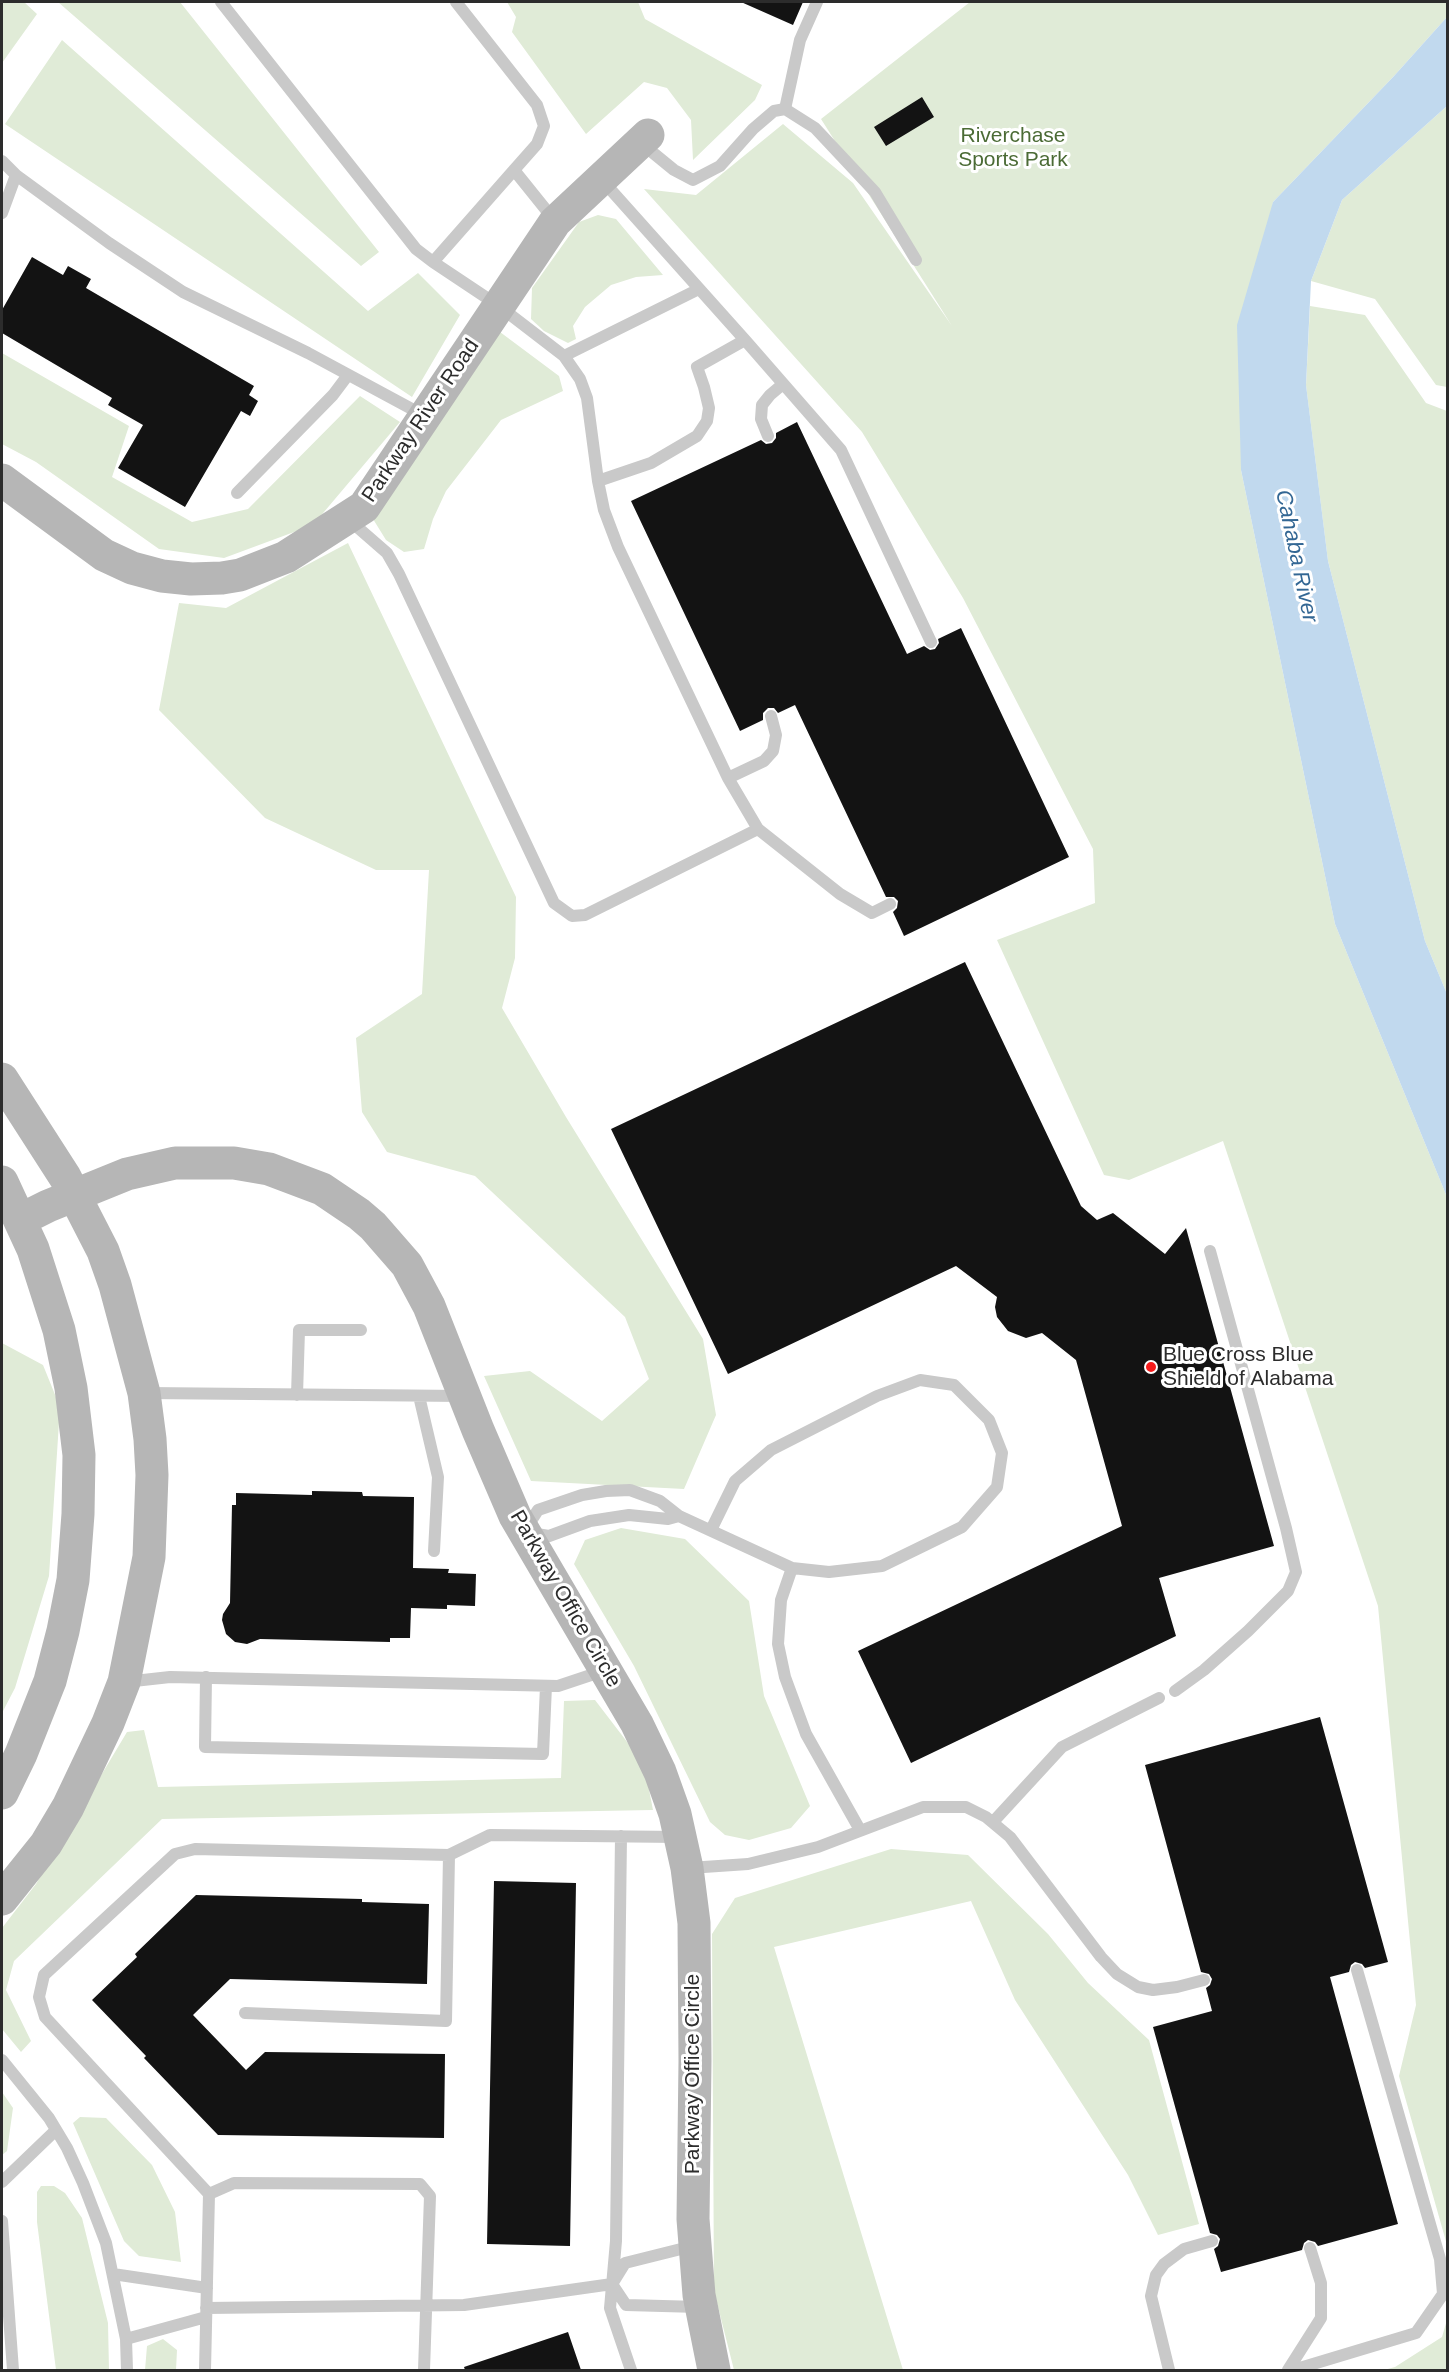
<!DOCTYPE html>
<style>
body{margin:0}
#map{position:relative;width:1449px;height:2372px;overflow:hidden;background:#fff;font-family:Arial,sans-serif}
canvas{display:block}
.frame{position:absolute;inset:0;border:3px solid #2c2c2c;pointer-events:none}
</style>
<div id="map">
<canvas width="1449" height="2372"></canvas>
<div class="frame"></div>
</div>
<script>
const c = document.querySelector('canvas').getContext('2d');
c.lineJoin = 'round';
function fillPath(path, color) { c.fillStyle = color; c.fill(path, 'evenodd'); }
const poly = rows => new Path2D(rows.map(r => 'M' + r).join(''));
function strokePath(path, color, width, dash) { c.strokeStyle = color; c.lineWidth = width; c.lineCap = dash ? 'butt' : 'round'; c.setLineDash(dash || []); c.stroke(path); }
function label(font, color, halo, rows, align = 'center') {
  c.font = font + ' Arial,sans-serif'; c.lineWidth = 6; c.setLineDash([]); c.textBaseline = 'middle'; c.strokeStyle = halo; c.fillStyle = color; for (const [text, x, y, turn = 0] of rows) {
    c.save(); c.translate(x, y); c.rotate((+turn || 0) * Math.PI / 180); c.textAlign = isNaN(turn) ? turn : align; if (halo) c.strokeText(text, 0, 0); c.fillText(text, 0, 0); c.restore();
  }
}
fillPath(poly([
 [2,2,24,2,37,14,2,63],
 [58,2,180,2,379,252,361,266],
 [507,2,638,2,645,19,762,85,755,100,693,160,691,120,667,88,644,82,586,134,512,32,516,17],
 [970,2,1447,2,1447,17,1394,76,1273,202,1241,470,1335,924,1447,1197,1447,2245,1399,2076,1416,2005,1378,1606,1223,1141,1129,1180,1104,1175,997,940,1095,903,1093,849,963,598,862,432,644,189,696,195,783,124,853,183,952,326,821,119],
 [62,40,368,311,418,273,460,315,412,397,5,124],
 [1447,106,1447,387,1436,385,1375,299,1311,281,1342,200],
 [598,215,616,219,663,275,636,277,611,285,585,307,573,326,576,339,568,343,544,331,531,319,532,288,579,222],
 [1310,306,1365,315,1426,403,1447,411,1447,994,1425,941,1328,561,1306,385],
 [500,332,559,376,563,391,501,420,446,491,433,519,424,549,404,552,386,540,373,519],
 [2,353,129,426,112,477,192,522,248,509,360,396,400,422,313,525,224,558,159,549,36,462,2,444],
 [348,543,516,897,515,958,502,1008,566,1117,703,1339,716,1415,684,1489,531,1481,484,1376,530,1371,602,1421,649,1379,625,1317,475,1176,387,1152,362,1112,356,1038,422,994,429,870,376,870,265,818,159,710,179,603,226,608],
 [2,1343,43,1365,60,1407,49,1576,15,1688,2,1713],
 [621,1528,685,1539,749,1601,764,1696,810,1806,791,1828,749,1840,725,1835,710,1822,634,1666,574,1564,585,1540],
 [595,1700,644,1764,653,1810,162,1819,14,1961,6,1990,31,2041,21,2052,2,2029,2,1928,36,1884,127,1732,144,1730,158,1787,561,1778,564,1701],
 [891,1849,968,1855,1048,1934,1088,1983,1149,2040,1199,2224,1158,2235,1128,2175,1015,2000,971,1901,774,1947,903,2370,734,2370,714,2291,712,1934,735,1898],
 [2,2092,13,2108,7,2151,2,2155],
 [80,2117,106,2118,152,2165,175,2212,181,2262,139,2256,124,2241,73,2123],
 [41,2186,54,2186,65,2193,82,2218,108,2323,109,2370,56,2370,37,2222,37,2192],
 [1447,2320,1447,2370,1384,2370,1395,2367,1442,2337],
 [163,2339,177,2350,176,2370,145,2370,147,2346]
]), '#e0ebd7');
fillPath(poly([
 [1447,17,1447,106,1342,200,1311,281,1306,385,1328,561,1425,941,1447,994,1447,1197,1335,924,1241,470,1237,325,1273,202,1394,76]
]), '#c1d9ee');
fillPath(poly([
 [741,2,803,2,793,25],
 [922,97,934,117,886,146,874,127],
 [32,257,63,275,68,266,91,279,86,288,254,386,249,395,258,401,250,416,241,411,185,507,118,468,143,425,108,405,112,398,2,333,2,310],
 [797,422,907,654,924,646,930,650,935,649,939,643,938,639,961,628,1069,857,904,936,893,912,897,908,898,901,894,897,886,897,795,705,778,713,774,708,768,708,763,713,763,720,740,731,631,501,761,440,766,444,772,443,776,438,776,433],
 [965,962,1081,1206,1097,1220,1113,1213,1165,1254,1186,1228,1274,1546,1159,1578,1176,1636,911,1763,858,1651,1122,1526,1076,1360,1042,1333,1026,1338,1008,1331,997,1317,995,1307,997,1297,956,1266,728,1374,611,1129],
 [312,1491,362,1492,363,1496,414,1497,413,1568,449,1569,448,1573,476,1574,475,1606,447,1605,447,1609,411,1608,410,1638,390,1638,390,1642,260,1639,247,1644,235,1642,226,1634,222,1620,223,1614,230,1603,232,1505,236,1505,236,1493,312,1495],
 [1320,1717,1388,1962,1365,1968,1362,1964,1355,1962,1351,1965,1349,1972,1330,1977,1398,2224,1318,2246,1315,2242,1308,2240,1304,2243,1302,2250,1221,2272,1214,2249,1218,2246,1220,2239,1217,2235,1210,2233,1153,2027,1212,2011,1206,1988,1210,1985,1212,1979,1209,1974,1201,1972,1145,1765],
 [494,1881,576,1883,570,2246,487,2244],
 [196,1895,362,1899,362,1902,429,1904,427,1984,230,1979,193,2015,246,2070,265,2052,445,2054,444,2138,218,2135,144,2058,146,2056,92,2000,137,1957,135,1954],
 [568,2332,581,2370,465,2370,464,2367]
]), '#131313');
strokePath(poly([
 [221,2,416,249,433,262],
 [456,2,537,105,544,126,537,144,514,170],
 [785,109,800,40,817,2],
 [641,143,674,170,693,180,720,166,753,129,774,111,785,109,815,128,875,192,916,260],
 [2,161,16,175,109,243,183,292,308,353,423,415],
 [2,213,16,175],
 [555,221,514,170,433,262,499,306,564,356,580,379,587,398,598,481,604,510,618,547,728,778,758,829,840,894,872,913,890,904],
 [745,340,841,450,931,642],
 [564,356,699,289],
 [768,436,761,419,762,405,770,395,783,384],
 [598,481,651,463,697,436,707,421,709,408,704,387,697,367,745,340,602,180],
 [237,493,333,395,348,375],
 [348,519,387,553,399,574,554,903,572,916,585,915,758,829],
 [728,778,764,761,773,751,776,735,771,716],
 [147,1393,462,1396],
 [297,1395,299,1330,361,1330],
 [419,1396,438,1477,434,1551],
 [630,1490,660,1501,679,1516,668,1519,629,1515,590,1521,549,1536,524,1532,538,1510,582,1495,606,1491,630,1490],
 [679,1516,792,1568,829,1572,882,1566,962,1527,997,1487,1002,1453,989,1420,954,1385,920,1380,877,1396,771,1450,735,1481,711,1530],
 [792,1568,781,1600,778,1644,785,1677,806,1734,860,1830],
 [206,1677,205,1747,543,1754,546,1686],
 [125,1682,170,1677,558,1686,603,1671],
 [1175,1691,1204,1670,1248,1631,1288,1591,1296,1572,1286,1528,1210,1251],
 [993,1822,1062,1747,1159,1698],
 [621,1836,616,2241,610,2308,631,2370],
 [689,1868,748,1864,818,1847,923,1807,966,1807,986,1817,1010,1837,1101,1957,1117,1974,1138,1987,1153,1990,1177,1987,1204,1980],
 [245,2013,446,2021,449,1855],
 [2,2060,49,2118,67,2148,83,2183,106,2243,126,2339,127,2370],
 [2,2182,56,2130],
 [209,2194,234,2183,420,2184,430,2196,424,2370],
 [2,2221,13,2370],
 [693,2246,625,2263,612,2284,626,2305,699,2307],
 [113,2274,207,2288],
 [206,2308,464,2305,612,2284],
 [126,2339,206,2317],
 [205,2370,209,2194,45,2017,39,1997,44,1975,175,1854,195,1849,449,1855,490,1835,679,1837],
 [1169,2370,1151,2296,1156,2275,1164,2264,1184,2249,1212,2241],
 [1288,2370,1321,2318,1321,2283,1310,2248],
 [1293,2370,1416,2333,1443,2294,1440,2259,1357,1970]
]), '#c9c9c9', 12);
strokePath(poly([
 [2,480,104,555,132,568,162,576,191,579,222,578,240,575,286,557,364,507,555,222,648,135],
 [2,1079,65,1177,103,1251,115,1285,144,1393,150,1439,152,1475,149,1557,124,1682,108,1723,68,1807,46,1844,2,1899],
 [2,1182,33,1249,59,1330,71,1388,79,1455,78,1514,73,1580,63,1631,50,1681,21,1754,2,1793],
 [20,1220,48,1206,127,1174,175,1163,234,1163,269,1169,322,1189,359,1214,373,1226,407,1265,429,1306,478,1430,515,1516,637,1724,660,1772,675,1814,687,1868,694,1923,695,2061,693,2219,699,2295,714,2370]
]), '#b6b6b6', 33);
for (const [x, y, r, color] of [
 [1151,1367,6,"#f61b1b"]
]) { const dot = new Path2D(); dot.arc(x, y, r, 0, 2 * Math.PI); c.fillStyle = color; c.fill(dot); strokePath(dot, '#fff', 2); }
label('21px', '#4b6b35', '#fff', [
 ["Riverchase",1013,136],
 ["Sports Park",1013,160]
]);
label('21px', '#2c2c2c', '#fff', [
 ["Parkway River Road",421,421,-56],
 ["Parkway Office Circle",565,1599,60],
 ["Parkway Office Circle",693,2074,-90]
]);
label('21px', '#2c2c2c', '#fff', [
 ["Blue Cross Blue",1163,1355],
 ["Shield of Alabama",1163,1379]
], 'left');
label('italic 22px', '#336794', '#fff', [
 ["Cahaba River",1296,556,78]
]);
</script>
